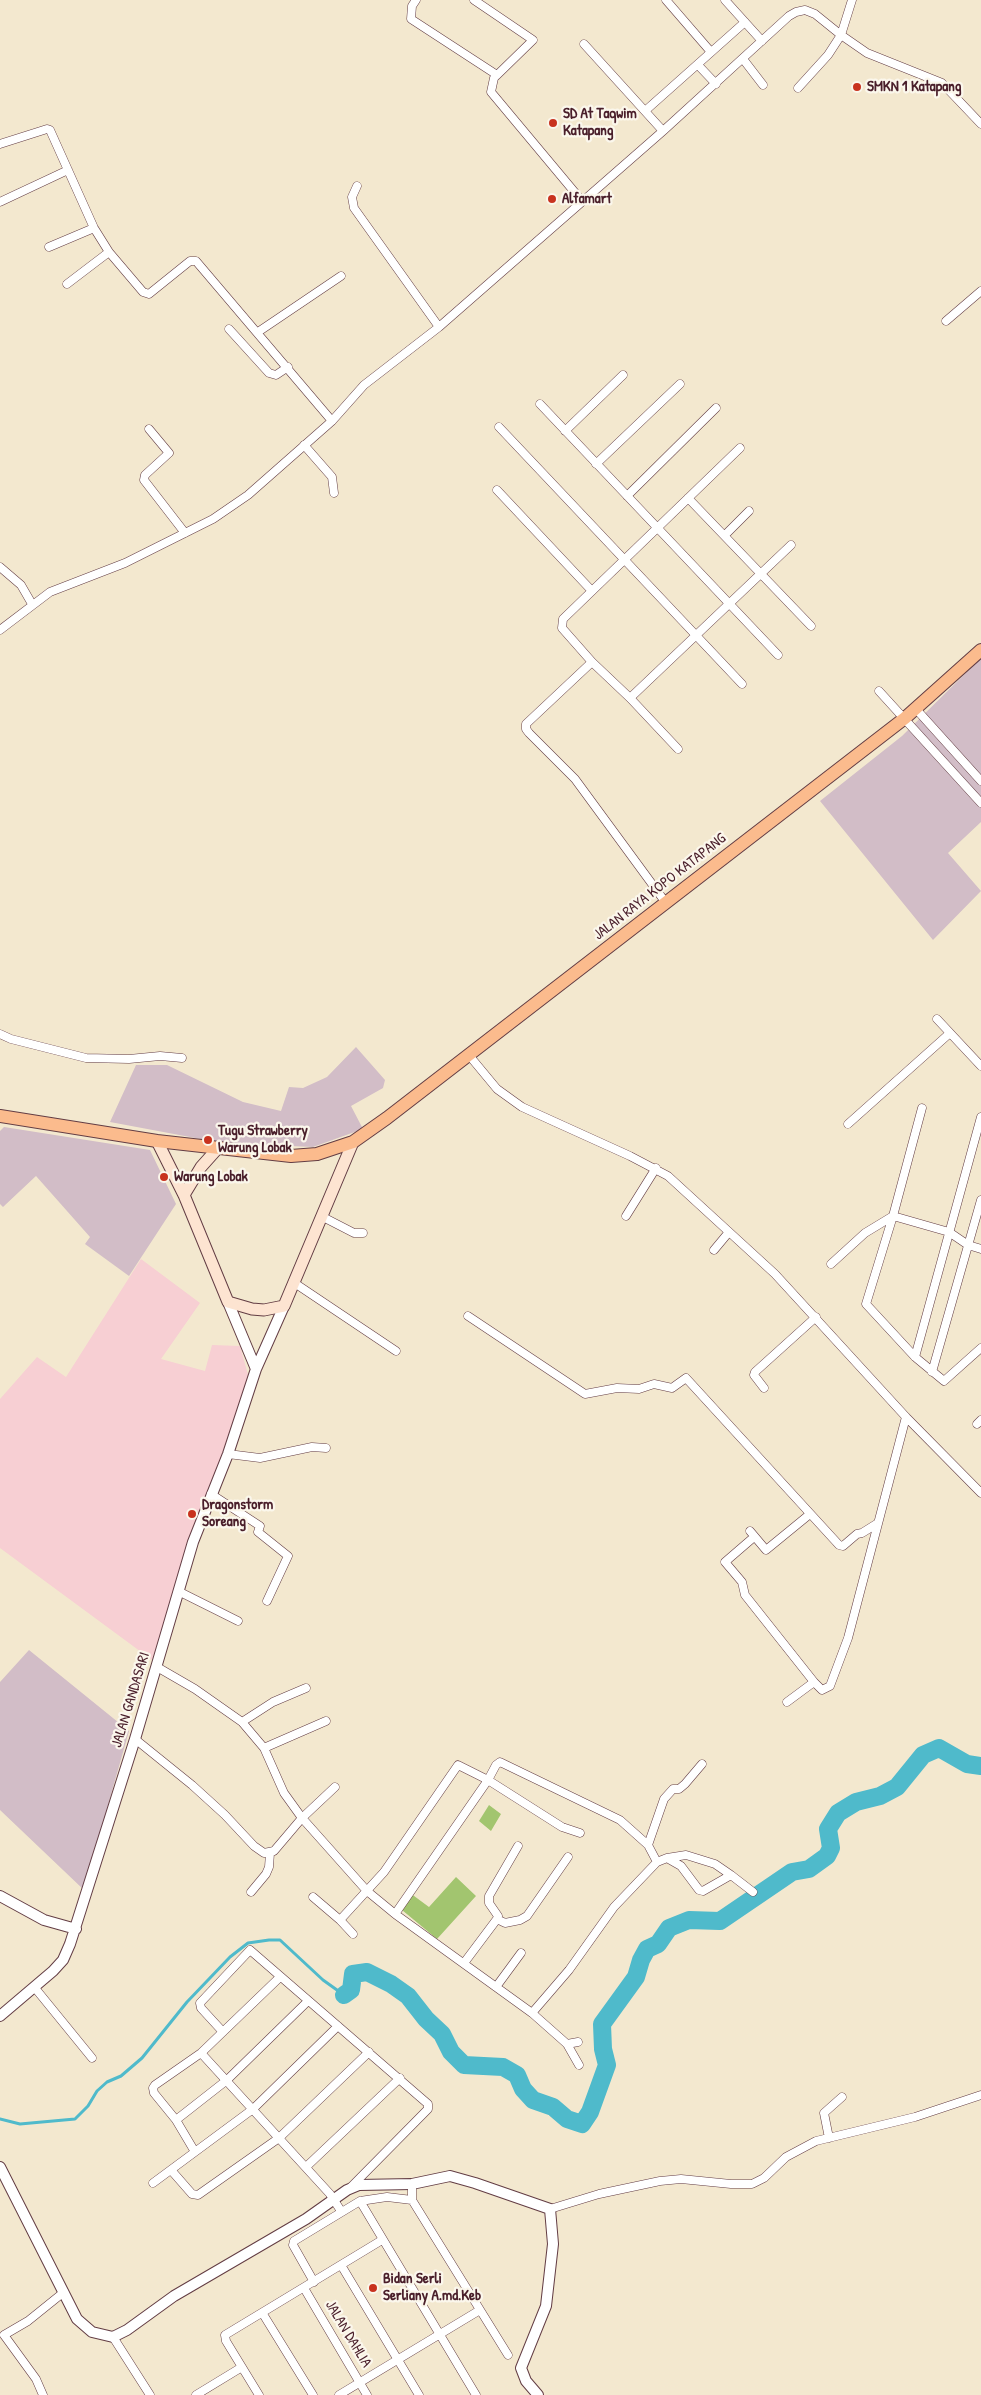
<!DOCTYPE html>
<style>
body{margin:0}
canvas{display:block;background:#f3e8cf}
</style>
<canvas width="981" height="2395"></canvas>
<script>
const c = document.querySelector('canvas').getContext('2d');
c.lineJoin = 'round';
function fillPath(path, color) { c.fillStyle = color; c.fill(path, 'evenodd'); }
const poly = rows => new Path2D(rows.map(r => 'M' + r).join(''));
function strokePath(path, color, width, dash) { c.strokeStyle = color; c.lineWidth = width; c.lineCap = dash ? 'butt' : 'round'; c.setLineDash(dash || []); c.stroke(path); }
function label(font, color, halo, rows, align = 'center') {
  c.font = font + ' "Patrick Hand",sans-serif'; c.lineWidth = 4.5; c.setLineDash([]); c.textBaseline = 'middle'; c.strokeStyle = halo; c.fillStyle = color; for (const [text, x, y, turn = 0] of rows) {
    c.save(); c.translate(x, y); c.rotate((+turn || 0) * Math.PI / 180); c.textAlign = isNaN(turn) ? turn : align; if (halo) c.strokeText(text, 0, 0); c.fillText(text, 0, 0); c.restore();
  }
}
fillPath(poly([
 [141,1259,200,1303,161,1359,205,1371,212,1345,240,1346,250,1382,152,1660,0,1548,0,1399,37,1357,66,1377]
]), '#f7cfd3');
fillPath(poly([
 [981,658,981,822,948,853,981,891,933,940,820,801,902,736],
 [356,1047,385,1080,383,1088,351,1106,363,1129,313,1147,222,1143,110,1122,136,1065,167,1065,243,1102,281,1111,289,1087,303,1088,327,1077],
 [4,1127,150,1150,176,1204,129,1276,85,1244,90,1237,36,1176,3,1207,0,1204,0,1131],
 [29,1650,129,1731,84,1890,0,1810,0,1682]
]), '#d2bdc7');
fillPath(poly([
 [489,1805,501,1814,491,1831,479,1821],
 [456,1877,476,1896,437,1939,402,1910,410,1893,429,1907]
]), '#a2c56f');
strokePath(poly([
 [0,2119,20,2124,75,2119,88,2106,97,2091,107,2082,121,2076,142,2058,187,2002,230,1957,248,1943,269,1940,280,1940,323,1980,344,1995]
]), '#4fbacb', 3);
strokePath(poly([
 [344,1995,351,1990,353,1974,367,1972,391,1984,408,1996,426,2019,442,2034,451,2052,464,2065,503,2067,517,2075,523,2089,533,2100,553,2107,567,2119,582,2124,590,2112,607,2065,603,2049,602,2024,636,1977,641,1960,647,1949,658,1944,669,1928,689,1920,720,1921,792,1872,809,1869,827,1856,831,1848,828,1829,838,1813,856,1802,880,1796,897,1787,923,1755,939,1748,967,1764,981,1766]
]), '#4fbacb', 18);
const minor = poly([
 [416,0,412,6,411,19,497,75],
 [474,0,533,40,494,78,491,92,582,201],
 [666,0,711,52],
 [725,0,762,41],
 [852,0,841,35,867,53,942,83,981,124],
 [584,44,663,131],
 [743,59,763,85],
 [698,65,716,84],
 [645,111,745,22],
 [0,144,47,129,50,130,94,228,109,252,143,292,149,294,190,261,196,261,332,421],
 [357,186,352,197,354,208,439,327],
 [0,202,68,170],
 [49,247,94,228],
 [67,284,109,252],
 [946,321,981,291],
 [229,329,269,373,276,375,288,367],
 [258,332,341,276],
 [540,404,778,655],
 [499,427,742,684],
 [149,429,169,453,145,475,144,480,185,533],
 [565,431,623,375],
 [304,445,332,477,334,493],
 [596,464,680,384],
 [497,490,592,591],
 [627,496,716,408],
 [688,498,811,626],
 [725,535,749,511],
 [0,567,21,585,32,604],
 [0,630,50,592,125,563,213,519,248,495,332,421,364,385,439,327,663,131,789,16,796,12,805,10,815,14,841,35,828,55,798,88],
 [592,662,562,628,563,619,740,448],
 [879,691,981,803],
 [630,698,678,749],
 [916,709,981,781],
 [666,903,575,779,529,733,526,729,526,724,592,662,630,698,791,545],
 [937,1019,981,1066],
 [0,1034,11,1039,86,1058,129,1059,160,1056,182,1058],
 [468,1054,497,1089,522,1107,630,1156,668,1176,775,1274,906,1417,981,1493],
 [922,1108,893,1216,866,1304,915,1357,944,1381,981,1348],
 [848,1124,950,1033],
 [321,1216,354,1233,363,1233],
 [626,1216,656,1168],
 [714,1250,729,1232],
 [831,1264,865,1233,893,1216,949,1232,968,1245,981,1249],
 [293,1282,396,1351],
 [468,1316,585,1394,617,1388,639,1389,654,1384,672,1388,686,1378,839,1545,843,1546,857,1534,862,1533,878,1523],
 [915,1357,981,1117],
 [932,1372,981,1200],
 [764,1388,754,1375,755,1372,816,1317],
 [977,1424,981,1420],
 [228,1454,260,1458,312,1447,326,1448],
 [211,1494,260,1526,258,1532,288,1556,267,1601],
 [750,1531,766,1550,810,1514],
 [754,1537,725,1562,742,1582,745,1595,814,1682,787,1702],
 [178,1591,238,1621],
 [157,1667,195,1689,242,1722,264,1748,284,1793,302,1818,335,1787],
 [814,1682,822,1690,830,1686,848,1638,906,1417],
 [242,1722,273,1702,306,1688],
 [135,1739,192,1785,225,1815,254,1846,264,1853,274,1851,302,1818,367,1891,395,1914,532,2013,569,1970,614,1907,657,1862,667,1858,681,1866,699,1890,703,1891,731,1875,753,1892],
 [264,1748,326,1721],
 [648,1845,664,1799,673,1789,679,1789,685,1784,702,1764],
 [667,1858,686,1855,715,1864,731,1875],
 [251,1892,266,1874,269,1867,270,1853],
 [313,1897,340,1920,384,1872,458,1765,488,1780,562,1827,580,1833],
 [395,1914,488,1780,496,1765,500,1762,620,1820,648,1845,657,1862],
 [497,1919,505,1923,520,1920,527,1916,568,1857],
 [340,1920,353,1934],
 [464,1963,497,1919,498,1916,489,1903,489,1896,518,1846],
 [496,1987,521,1953],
 [35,1988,92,2058],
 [532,2013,567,2044,579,2065],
 [223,2032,201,2008,200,2003,250,1950,428,2104,428,2109,351,2187],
 [567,2044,578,2042],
 [201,2053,330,2194,341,2211],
 [176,2120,227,2080,308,2001],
 [829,2138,824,2113,842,2097],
 [195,2152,176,2120,154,2093,153,2088,155,2085,201,2053,280,1977],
 [306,2167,400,2078],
 [171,2170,192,2194,198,2195,279,2138,369,2052],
 [153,2183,253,2109,338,2026],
 [412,2184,412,2200,508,2355],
 [360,2201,476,2395],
 [550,2209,599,2194,660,2181,681,2179,731,2184,752,2184,764,2178,786,2157,816,2141,915,2117,981,2095],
 [341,2265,419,2395],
 [314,2282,293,2245,294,2241,360,2201,387,2197,412,2200],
 [304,2288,367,2395],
 [263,2314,313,2395],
 [113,2337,150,2395],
 [43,2395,36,2379,4,2335,28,2321,64,2292],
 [196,2395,242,2367],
 [259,2395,226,2341,225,2335,382,2240],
 [339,2395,480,2310]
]);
const tertiary = poly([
 [228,1302,256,1369],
 [0,1896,44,1920,76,1929],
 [0,2016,53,1971,63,1960,70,1944,135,1739,193,1542,228,1454,256,1369,284,1306],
 [0,2167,77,2319,92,2332,113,2337,127,2330,174,2296,306,2219,347,2190,359,2185,412,2184,450,2176,475,2183,550,2209,553,2244,546,2306,521,2368,526,2381,538,2395]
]);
const secondary = poly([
 [157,1141,184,1195,228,1302,252,1309,264,1310,284,1306,353,1142],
 [184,1195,201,1167,218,1148]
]);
const primary = poly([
 [0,1116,157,1141,291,1156,317,1154,353,1142,387,1118,905,718,981,650]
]);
strokePath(minor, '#633d44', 9);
strokePath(tertiary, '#633d44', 12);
strokePath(secondary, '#633d44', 13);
strokePath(primary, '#633d44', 14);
strokePath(minor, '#fff', 8);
strokePath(tertiary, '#fff', 10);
strokePath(secondary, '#fde4d1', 11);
strokePath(primary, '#fbbb8d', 12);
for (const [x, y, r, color] of [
 [857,87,5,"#c8321e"],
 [553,123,5,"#c8321e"],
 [552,199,5,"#c8321e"],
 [208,1140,5,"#c8321e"],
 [164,1177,5,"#c8321e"],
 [192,1514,5,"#c8321e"],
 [373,2288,5,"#c8321e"]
]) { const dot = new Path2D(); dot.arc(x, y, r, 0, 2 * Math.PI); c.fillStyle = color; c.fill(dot); strokePath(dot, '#fbf7ec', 2); }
label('bold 15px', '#4a1f2b', '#fbf7ec', [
 ["SMKN 1 Katapang",867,87],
 ["SD At Taqwim",563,114],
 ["Katapang",563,131],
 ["Alfamart",562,199],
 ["Tugu Strawberry",218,1131],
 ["Warung Lobak",218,1148],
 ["Warung Lobak",174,1177],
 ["Dragonstorm",202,1505],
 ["Soreang",202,1522],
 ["Bidan Serli",383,2279],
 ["Serliany A.md.Keb",383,2296]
], 'left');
label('15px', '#4a1f2b', '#fbf7ec', [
 ["JALAN RAYA KOPO KATAPANG",660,887,-38],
 ["JALAN GANDASARI",131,1700,-73],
 ["JALAN DAHLIA",348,2334,59]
]);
</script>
